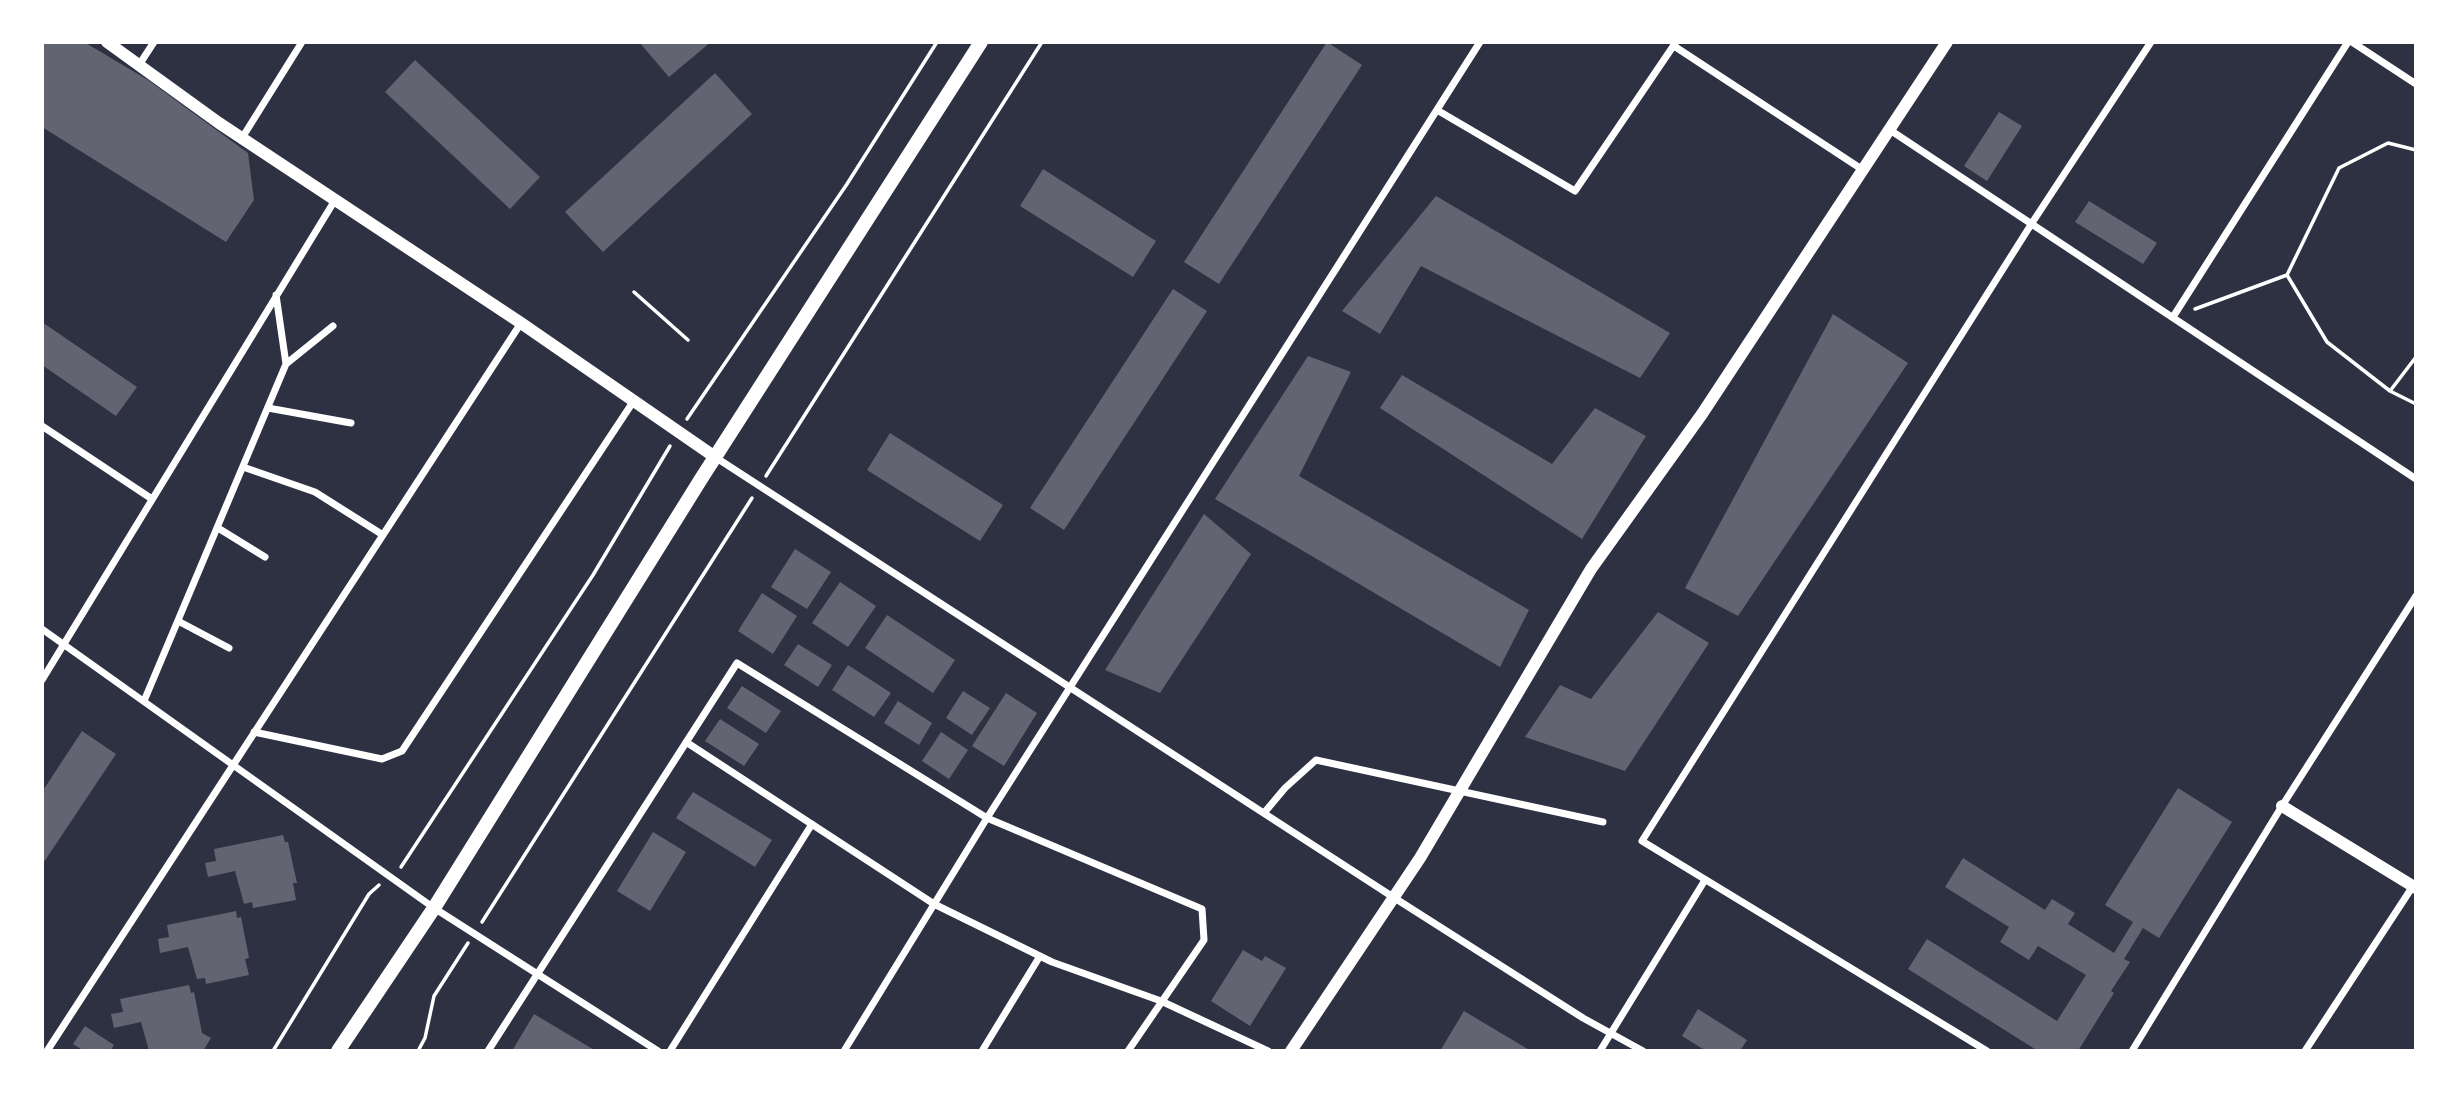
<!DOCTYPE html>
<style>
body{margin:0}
#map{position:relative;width:2458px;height:1093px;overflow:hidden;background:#2d3142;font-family:Jost,sans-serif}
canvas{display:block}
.frame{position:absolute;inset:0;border:44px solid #fff;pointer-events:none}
</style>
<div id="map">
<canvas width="2458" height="1093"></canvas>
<div class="frame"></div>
</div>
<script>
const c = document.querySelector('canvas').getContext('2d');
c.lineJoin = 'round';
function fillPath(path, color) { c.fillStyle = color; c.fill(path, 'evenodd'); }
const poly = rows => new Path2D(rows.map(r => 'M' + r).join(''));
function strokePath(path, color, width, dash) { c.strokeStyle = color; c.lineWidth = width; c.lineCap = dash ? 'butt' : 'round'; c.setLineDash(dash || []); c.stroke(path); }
fillPath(poly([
 [42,42,84,42,148,80,248,153,254,200,226,242,42,127],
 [639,42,711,42,669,77],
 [1327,42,1362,65,1219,284,1184,262],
 [415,60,540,177,510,209,385,92],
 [715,73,752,114,603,252,565,212],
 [1999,112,2022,126,1987,181,1964,166],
 [1043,169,1156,241,1133,277,1020,206],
 [1436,196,1670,333,1640,378,1421,266,1380,334,1342,311],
 [2089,201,2157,243,2143,264,2075,222],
 [1173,289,1207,311,1064,530,1030,508],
 [1833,314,1908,363,1738,616,1685,588],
 [42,322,137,387,116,416,42,365],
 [1308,356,1351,372,1299,476,1529,610,1500,667,1215,499],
 [1402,375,1552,464,1595,408,1646,436,1582,539,1380,408],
 [890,433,1003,505,980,541,867,470],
 [1204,514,1251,554,1160,693,1105,670],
 [795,549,831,572,807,609,771,587],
 [840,582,876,606,848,647,812,623],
 [762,593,797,616,773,654,738,631],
 [1658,612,1709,643,1625,771,1525,737,1560,685,1591,699],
 [887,615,955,660,933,693,865,648],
 [798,644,832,665,818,687,784,665],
 [848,665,891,693,874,717,832,690],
 [742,686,781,711,766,733,727,708],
 [963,691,990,708,972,735,946,718],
 [1006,693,1037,713,1004,766,972,746],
 [898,701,932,723,919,745,884,723],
 [720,719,759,744,744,766,705,741],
 [82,731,116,754,42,865,42,792],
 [941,732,968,750,949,779,922,761],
 [2178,788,2232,822,2159,938,2143,928,2124,959,2130,962,2111,991,2114,993,2078,1051,2038,1051,1908,969,1927,939,2057,1021,2086,975,2038,946,2029,960,2000,942,2009,927,1945,887,1963,858,2045,910,2052,899,2075,913,2068,924,2114,953,2133,922,2105,905],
 [693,792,772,840,755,867,676,818],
 [653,832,686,852,650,911,617,891],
 [283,835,285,842,288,842,297,883,293,883,296,900,253,908,252,902,244,904,235,871,208,877,205,863,216,861,214,849],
 [236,911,237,918,241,917,249,958,245,959,249,975,206,984,205,978,197,979,188,947,160,953,158,939,169,937,167,925],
 [1243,950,1262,961,1265,956,1286,968,1250,1026,1211,1001],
 [189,985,191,993,194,992,202,1033,211,1038,203,1051,149,1051,141,1022,114,1028,111,1014,123,1012,120,999],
 [1698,1009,1747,1040,1740,1051,1706,1051,1682,1036],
 [1464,1011,1531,1051,1440,1051],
 [534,1014,596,1051,512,1051],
 [85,1026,114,1045,110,1051,84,1051,73,1044]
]), '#626471');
strokePath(poly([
 [2287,275,2327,342,2390,391,2416,404],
 [634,292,688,340],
 [2195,309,2287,275,2339,168,2388,143,2416,150],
 [2390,391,2416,357],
 [687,419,847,184,937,42],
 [766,476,1042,42],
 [401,867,593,575,670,446],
 [482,922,752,498],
 [273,1051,369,894,379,885],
 [418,1051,425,1038,434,996,468,943]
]), '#fff', 3.5);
strokePath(poly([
 [2352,42,2416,84],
 [1674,46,1863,170],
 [139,65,154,42],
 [1437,110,1575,191,1676,42],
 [1890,130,2416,479],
 [242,138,302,42],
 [2173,317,2348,42],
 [286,364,333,326],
 [268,408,351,423],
 [42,426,152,499],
 [715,457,1393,897,1583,1018,1643,1051],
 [243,467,315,492,383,535],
 [218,528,265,557],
 [178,621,229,648],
 [42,629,434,908,658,1051],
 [42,680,335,200],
 [144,701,286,364,276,295],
 [254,732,382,759,402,751,633,402],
 [686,742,934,904,1052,962,1161,1001,1268,1051],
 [1264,813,1285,788,1316,760,1603,822],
 [47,1051,521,323],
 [488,1051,737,663,987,818,1202,909,1204,940,1128,1051],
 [670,1051,812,824],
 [844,1051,987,818,1480,42],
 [982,1051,1040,956],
 [1600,1051,1705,880],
 [1987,1051,1642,841,2032,223,2151,42],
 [2132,1051,2282,806,2416,596],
 [2305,1051,2413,886]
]), '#fff', 7);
strokePath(poly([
 [107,42,219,123,521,323,715,457],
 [2282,806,2416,888],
 [1291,1051,1420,858,1591,569,1702,414,1947,42]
]), '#fff', 12);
strokePath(poly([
 [338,1051,434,908,701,479,981,42]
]), '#fff', 14);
</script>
